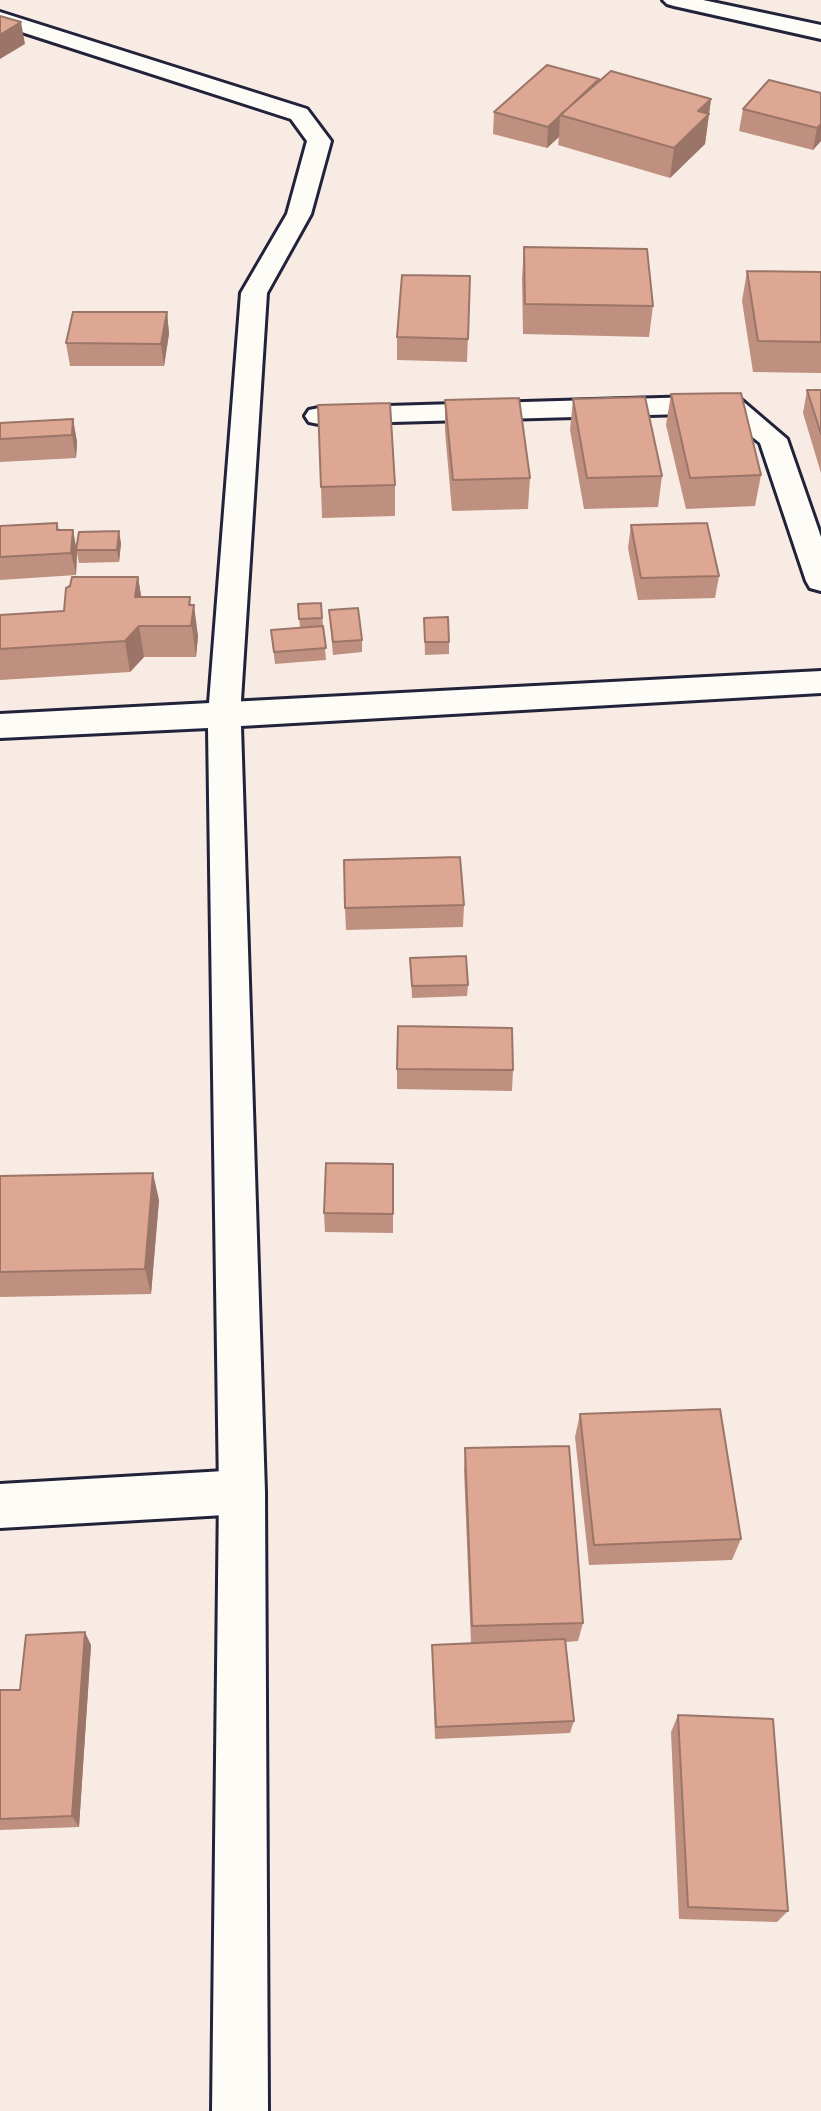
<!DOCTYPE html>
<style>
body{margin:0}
canvas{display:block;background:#f7ebe3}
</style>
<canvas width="821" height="2111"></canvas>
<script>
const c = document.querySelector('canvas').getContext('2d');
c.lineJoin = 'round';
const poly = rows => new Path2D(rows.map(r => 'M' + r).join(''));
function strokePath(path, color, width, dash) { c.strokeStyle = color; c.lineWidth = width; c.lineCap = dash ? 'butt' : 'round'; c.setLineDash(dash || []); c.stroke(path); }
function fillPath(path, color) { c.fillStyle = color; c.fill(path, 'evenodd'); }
const minor = poly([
 [663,0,703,0,821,25,821,39,674,6,667,4,663,0],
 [0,12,307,109,331,141,311,214,267,293,240,716,236,724,224,727,212,724,208,716,241,293,287,214,307,141,291,119,0,25,0,12],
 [729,396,739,398,787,439,821,537,821,591,810,588,806,581,760,443,722,413,319,424,309,422,305,416,309,410,319,408,729,396],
 [242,1470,258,1477,265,1492,258,1507,242,1514,0,1528,0,1484,242,1470]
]);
const secondary = poly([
 [821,671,821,693,241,726,265,1492,268,2111,212,2111,219,1492,208,728,0,738,0,714,821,671]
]);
strokePath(minor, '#22223b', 6);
strokePath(secondary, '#22223b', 6);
fillPath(minor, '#fdfcf7');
fillPath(secondary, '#fdfcf7');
fillPath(poly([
 [599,79,599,82,711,99,705,144,670,178,558,145,559,137,547,148,493,134,494,112],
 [821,93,821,141,813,150,739,131,743,109],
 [524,247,653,306,649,337,523,334,522,278],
 [747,271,821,272,821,373,753,372,742,301],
 [470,276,467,362,397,360,397,337],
 [167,312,169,334,164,366,70,366,66,343],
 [807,390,821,390,821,473,803,413],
 [671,394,761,475,755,506,686,509,666,425],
 [573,399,662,476,658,507,584,509,570,430],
 [445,400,530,478,528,509,452,511,445,431],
 [73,419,77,442,76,458,0,462,0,423],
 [395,485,395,516,322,518,321,487],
 [57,523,59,530,73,530,76,550,121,543,119,562,79,563,77,553,76,575,0,580,0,526],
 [631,525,719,576,715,598,638,600,628,548],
 [138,577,141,597,191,605,198,636,196,657,144,657,130,672,0,680,0,615,64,611],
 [321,603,326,660,275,664,271,630,300,628,298,604],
 [329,610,362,640,362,652,333,655],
 [424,618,449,642,449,654,425,655],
 [464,905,463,927,346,930,345,908],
 [410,958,468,985,467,996,412,998],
 [397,1069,513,1070,512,1091,397,1089],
 [393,1164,393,1233,325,1232,324,1213],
 [0,1176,159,1200,151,1294,0,1297],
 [580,1414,741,1539,732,1560,589,1565,575,1437],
 [465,1448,583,1623,578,1641,566,1642,574,1721,570,1733,435,1739,432,1658,432,1645,471,1643,464,1470],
 [91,1645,79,1827,0,1830,0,1690,20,1690],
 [678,1715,788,1911,777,1922,679,1919,671,1732]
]), '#bf907f');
fillPath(poly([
 [21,22,25,44,0,59,0,35],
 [599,79,598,100,560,115,559,137,547,148,548,127],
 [711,99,705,144,670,178,674,148,698,111],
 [821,124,821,141,813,150,817,128],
 [167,312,169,334,164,366,161,344],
 [73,419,77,442,76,458,72,435],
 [73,530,77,552,76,575,71,553],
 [119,531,121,543,119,562,117,550],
 [138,577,143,607,140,628,135,597],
 [190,597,192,618,194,605,198,636,196,657,189,605],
 [139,626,144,657,130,672,125,641],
 [153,1173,159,1200,151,1294,145,1269],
 [85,1632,91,1645,79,1827,72,1816]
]), '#9b7568');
const building = poly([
 [0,16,21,22,0,35,0,16],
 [547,65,599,79,548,127,494,112,547,65],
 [611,71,711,99,698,111,709,114,674,148,560,115,611,71],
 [769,80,821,93,821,124,817,128,743,109,769,80],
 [524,247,647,249,653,306,525,304,524,247],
 [747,271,821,272,821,342,758,341,747,271],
 [402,275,470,276,468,339,397,337,402,275],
 [73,312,167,312,161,344,66,343,73,312],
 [807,390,821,390,821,434,807,390],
 [741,393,761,475,690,478,671,394,741,393],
 [645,397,662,476,587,478,573,399,645,397],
 [519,398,530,478,453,480,445,400,519,398],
 [390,403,395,485,321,487,318,405,390,403],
 [73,419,72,435,0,439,0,423,73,419],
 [57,523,57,530,73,530,71,553,0,557,0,526,57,523],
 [707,523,719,576,641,578,631,525,707,523],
 [119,531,117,550,76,550,79,532,119,531],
 [72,577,138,577,135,597,190,597,189,605,194,605,191,626,139,626,125,641,0,649,0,615,64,611,66,588,70,586,72,577],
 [321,603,322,618,299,619,298,604,321,603],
 [358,608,362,640,333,642,329,610,358,608],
 [448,617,449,642,425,642,424,618,448,617],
 [323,626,326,648,274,652,271,630,323,626],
 [460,857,464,905,345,908,344,860,460,857],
 [466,956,468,985,412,986,410,958,466,956],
 [398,1026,512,1028,513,1070,397,1069,398,1026],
 [326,1163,393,1164,393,1214,324,1213,326,1163],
 [153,1173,145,1269,0,1272,0,1176,153,1173],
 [720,1409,741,1539,594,1545,580,1414,720,1409],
 [569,1446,583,1623,472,1626,465,1448,569,1446],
 [85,1632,72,1816,0,1819,0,1690,20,1690,26,1635,85,1632],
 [565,1639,574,1721,436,1727,432,1645,565,1639],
 [678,1715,773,1719,788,1911,688,1907,678,1715]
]);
fillPath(building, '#dea794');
strokePath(building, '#9b7568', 2);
</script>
